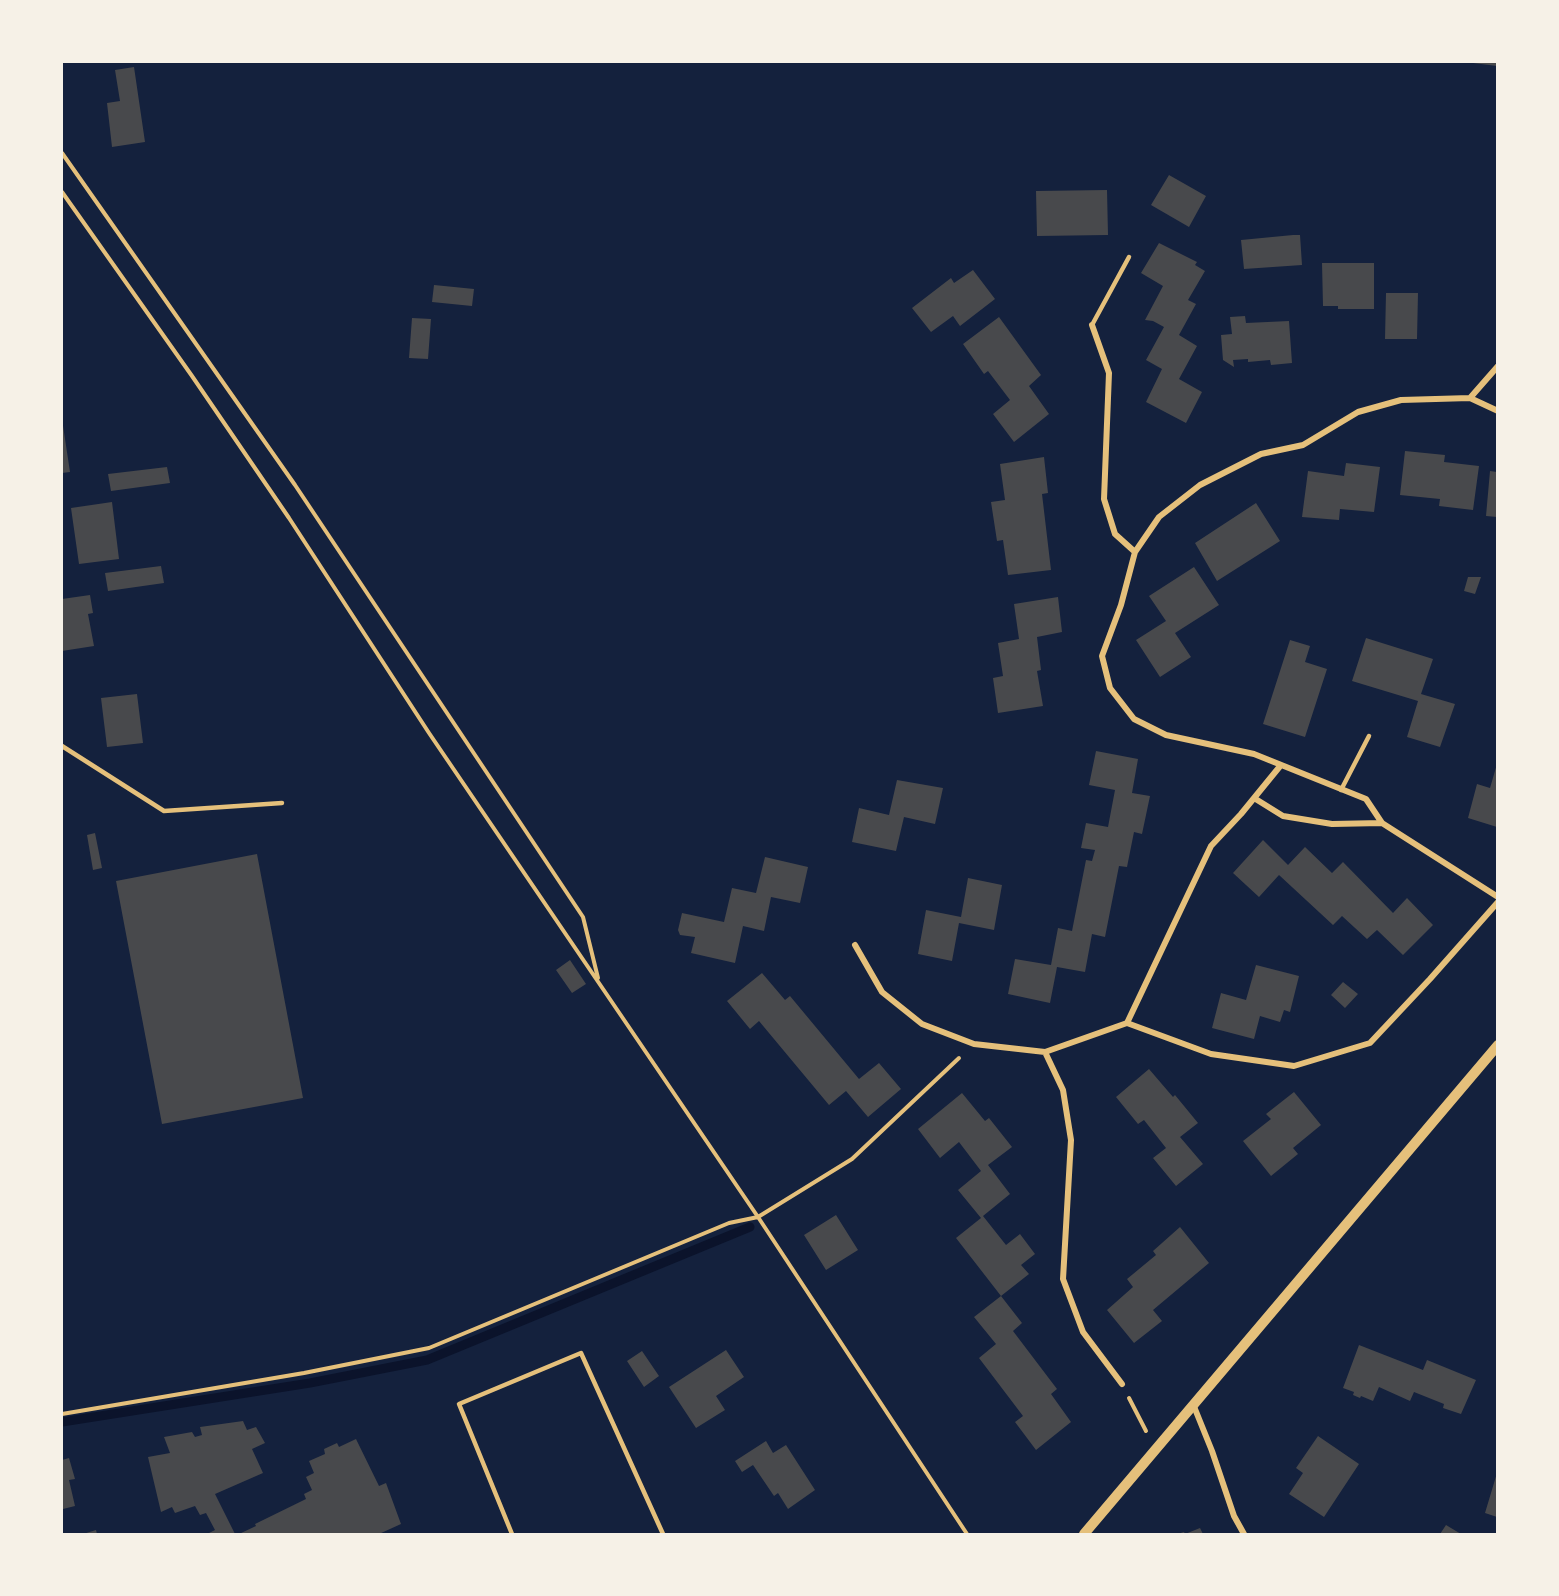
<!DOCTYPE html>
<style>
body{margin:0}
#map{position:relative;width:1559px;height:1596px;overflow:hidden;background:#14213d;font-family:Quicksand,sans-serif}
canvas{display:block}
.frame{position:absolute;inset:0;border:63px solid #f6f1e7;pointer-events:none}
</style>
<div id="map">
<canvas width="1559" height="1596"></canvas>
<div class="frame"></div>
</div>
<script>
const c = document.querySelector('canvas').getContext('2d');
c.lineJoin = 'round';
const poly = rows => new Path2D(rows.map(r => 'M' + r).join(''));
function strokePath(path, color, width, dash) { c.strokeStyle = color; c.lineWidth = width; c.lineCap = dash ? 'butt' : 'round'; c.setLineDash(dash || []); c.stroke(path); }
function fillPath(path, color) { c.fillStyle = color; c.fill(path, 'evenodd'); }
strokePath(poly([
 [62,1422,310,1383,427,1360,750,1227]
]), '#0b132b', 9);
fillPath(poly([
 [1473,62,1497,62,1497,66,1473,63],
 [134,67,145,142,112,147,107,103,120,101,115,70],
 [1169,175,1206,196,1189,227,1151,205],
 [1107,190,1108,235,1037,236,1036,191],
 [1293,235,1300,235,1302,265,1244,269,1241,240],
 [1159,243,1197,262,1195,265,1205,271,1188,300,1196,304,1179,335,1197,346,1179,379,1202,392,1186,423,1146,402,1162,369,1146,360,1164,327,1153,321,1145,320,1163,286,1141,273],
 [1322,263,1374,263,1374,309,1338,309,1338,306,1323,306],
 [973,270,995,299,960,326,953,316,931,332,912,308,951,278,954,283],
 [434,285,474,289,472,306,432,302],
 [1386,293,1418,293,1417,339,1385,339],
 [1245,316,1246,323,1289,321,1292,363,1271,365,1270,360,1248,362,1248,359,1233,360,1234,367,1223,360,1221,335,1232,334,1230,317],
 [999,317,1041,375,1029,386,1049,414,1014,442,993,414,1010,400,988,371,984,374,963,344],
 [412,318,431,319,428,359,409,358],
 [62,419,70,472,62,473],
 [1405,451,1445,455,1444,462,1479,466,1473,510,1439,506,1440,499,1400,495],
 [1044,457,1048,493,1042,494,1051,570,1008,575,1003,540,997,541,991,502,1005,500,1000,464],
 [1346,463,1380,467,1374,512,1340,509,1339,520,1302,517,1308,471,1344,476],
 [167,467,170,483,111,491,108,474],
 [1490,471,1497,472,1497,517,1486,516],
 [112,502,119,559,79,564,71,508],
 [1256,503,1280,541,1217,581,1195,543],
 [161,566,164,583,108,591,105,573],
 [1194,567,1219,605,1175,633,1191,657,1160,677,1136,640,1166,621,1149,596],
 [1468,577,1481,577,1475,594,1464,591],
 [90,595,93,613,88,614,94,646,62,651,62,599],
 [1058,597,1062,632,1037,637,1041,670,1037,671,1043,706,998,713,993,678,1003,676,998,643,1019,639,1014,604],
 [1366,638,1433,659,1421,694,1455,704,1440,747,1407,737,1418,701,1352,681],
 [1290,640,1310,646,1305,662,1327,669,1305,737,1263,724],
 [137,694,143,743,107,747,101,698],
 [1096,751,1138,759,1132,793,1150,796,1142,834,1134,832,1127,867,1119,866,1105,937,1092,934,1085,972,1057,967,1050,1003,1008,994,1015,959,1051,965,1058,928,1072,931,1086,860,1092,861,1095,850,1081,848,1086,823,1108,827,1115,790,1089,785],
 [1497,764,1497,827,1468,818,1477,784,1490,788],
 [897,780,943,788,935,824,904,817,896,851,852,842,859,808,889,815],
 [95,833,102,868,93,870,87,835],
 [1263,840,1288,865,1305,847,1332,873,1343,862,1393,913,1407,898,1433,925,1403,955,1377,930,1367,939,1342,916,1333,925,1279,875,1259,897,1233,873],
 [257,854,303,1098,162,1124,116,881],
 [765,857,808,867,800,903,771,897,764,931,743,926,735,963,691,953,695,937,680,935,678,930,682,913,724,922,732,888,756,893],
 [968,878,1002,885,994,930,959,923,952,961,918,954,926,910,961,917],
 [570,960,586,984,572,993,556,970],
 [1256,965,1299,976,1290,1012,1284,1010,1280,1022,1260,1016,1254,1039,1212,1028,1221,993,1246,1000],
 [762,973,785,1000,790,996,859,1079,879,1063,901,1089,868,1117,846,1091,829,1105,759,1021,750,1029,727,1001],
 [1343,982,1358,994,1345,1008,1331,995],
 [1149,1069,1173,1097,1175,1095,1198,1123,1180,1137,1203,1164,1176,1186,1153,1158,1166,1148,1144,1120,1138,1124,1116,1097],
 [1294,1092,1321,1125,1293,1148,1298,1154,1271,1176,1243,1141,1271,1119,1266,1114],
 [962,1093,985,1121,989,1118,1012,1147,988,1165,1010,1194,983,1216,1006,1245,1020,1234,1035,1254,1021,1265,1029,1274,1001,1296,1022,1323,1013,1331,1057,1389,1051,1394,1071,1422,1036,1450,1015,1422,1023,1416,979,1358,996,1344,974,1317,1001,1296,956,1238,981,1218,958,1190,981,1171,959,1142,940,1158,918,1129],
 [836,1215,858,1250,826,1270,804,1235],
 [1180,1227,1209,1263,1153,1310,1162,1321,1134,1343,1107,1310,1133,1287,1127,1279,1156,1255,1153,1251],
 [1359,1345,1423,1370,1427,1360,1476,1380,1461,1414,1443,1408,1444,1404,1414,1392,1410,1401,1379,1387,1373,1401,1361,1396,1360,1398,1353,1395,1354,1392,1343,1388],
 [726,1350,744,1377,716,1396,725,1410,696,1428,669,1387],
 [642,1351,659,1376,644,1387,627,1361],
 [243,1421,247,1430,256,1427,265,1443,252,1449,263,1473,215,1494,235,1534,210,1534,209,1533,215,1530,206,1513,200,1515,195,1506,175,1513,172,1507,161,1512,148,1457,170,1453,164,1437,192,1432,195,1437,202,1435,200,1427],
 [1318,1436,1359,1464,1324,1517,1289,1494,1303,1473,1296,1468],
 [356,1439,379,1486,386,1483,401,1524,379,1534,239,1534,256,1526,255,1524,306,1499,304,1494,312,1490,306,1477,314,1473,309,1461,325,1454,324,1449,337,1443,339,1447],
 [766,1441,773,1453,786,1445,815,1490,788,1509,778,1493,774,1496,753,1465,742,1472,735,1461],
 [69,1458,75,1479,69,1480,75,1506,63,1509,62,1502,62,1460],
 [1497,1473,1497,1517,1485,1513],
 [1446,1525,1461,1534,1440,1534],
 [1200,1528,1203,1534,1177,1534,1184,1532,1185,1534],
 [96,1530,97,1534,83,1534]
]), '#48494c');
strokePath(poly([
 [62,153,295,485,583,917,598,978],
 [62,192,192,376,289,518,429,733,758,1217,967,1534],
 [1129,1398,1146,1431],
 [62,1414,304,1373,429,1348,729,1223,758,1217,852,1159,959,1058]
]), '#e5c07b', 4);
strokePath(poly([
 [1092,325,1129,257],
 [62,746,164,811,282,803],
 [1341,790,1369,736],
 [512,1534,459,1404,581,1353,663,1534]
]), '#e5c07b', 4.5);
strokePath(poly([
 [1092,325,1109,373,1104,499,1115,534,1135,552],
 [1498,366,1470,398,1401,400,1358,412,1303,445,1261,454,1200,485,1159,517,1135,552,1121,605,1102,656,1110,688,1134,719,1166,735,1254,754,1366,799,1382,823,1498,897],
 [1470,398,1498,411],
 [1254,798,1283,816,1332,824,1382,823],
 [855,945,882,992,922,1024,974,1044,1045,1052,1127,1023],
 [1127,1023,1211,1054,1294,1066,1370,1043,1430,979,1498,902],
 [1127,1023,1211,846,1241,814,1281,765],
 [1045,1052,1063,1090,1071,1140,1063,1279,1083,1332,1122,1384],
 [1193,1404,1212,1451,1234,1516,1244,1534]
]), '#e5c07b', 6);
strokePath(poly([
 [1084,1534,1498,1045]
]), '#e5c07b', 10);
</script>
